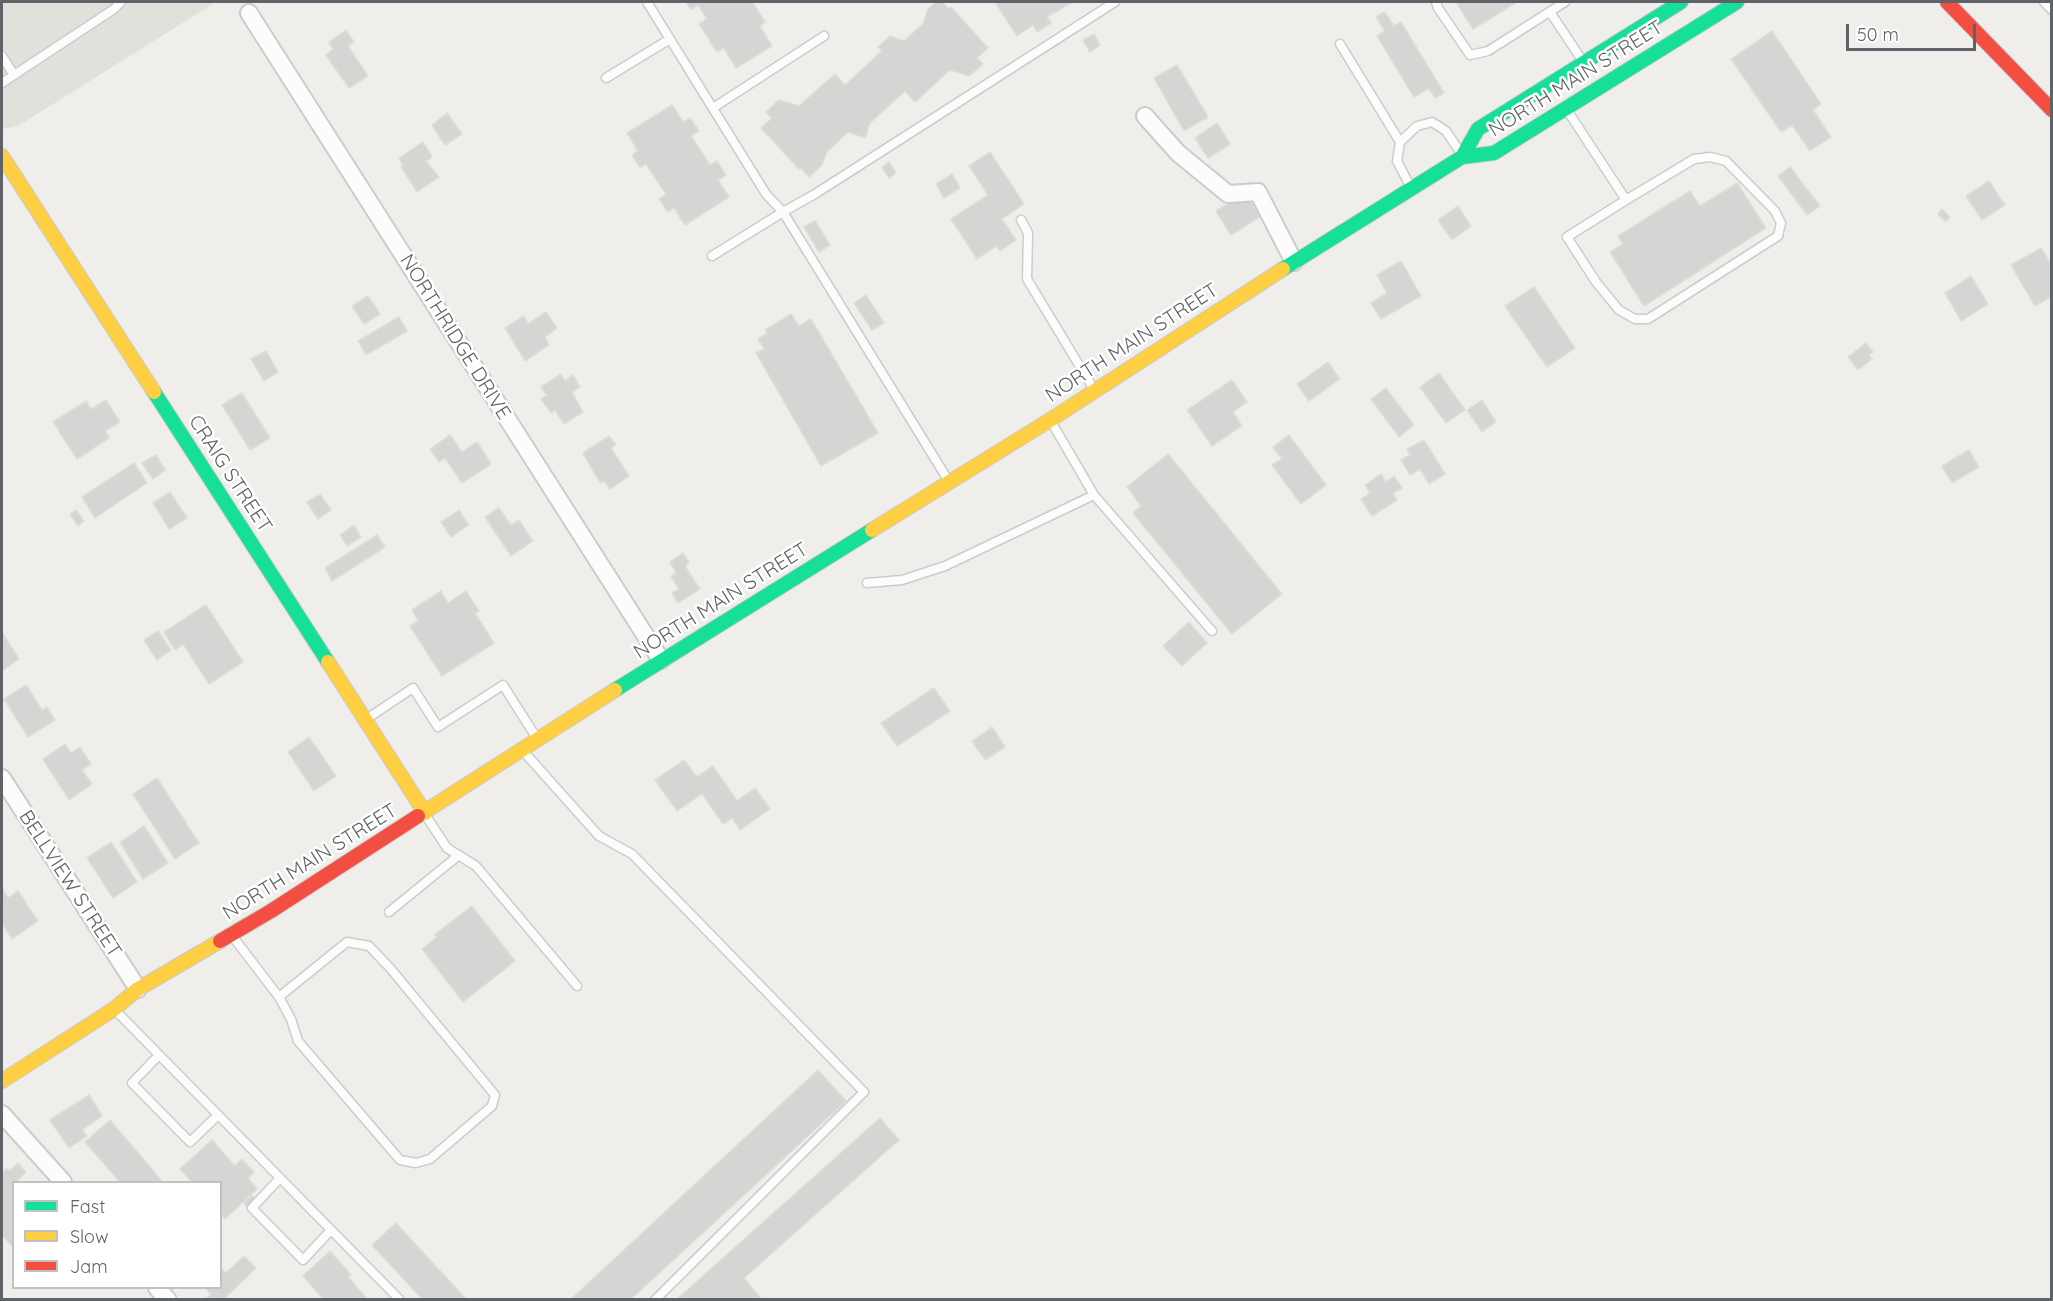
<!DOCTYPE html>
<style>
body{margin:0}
#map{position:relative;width:2053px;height:1301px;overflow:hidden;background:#efeeea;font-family:Quicksand,sans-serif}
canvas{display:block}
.frame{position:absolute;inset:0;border:3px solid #5f6368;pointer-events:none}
.legend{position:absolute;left:12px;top:1181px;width:210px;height:108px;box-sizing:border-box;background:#fff;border:2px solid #bfc1c3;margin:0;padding:8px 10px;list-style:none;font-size:18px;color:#5f6368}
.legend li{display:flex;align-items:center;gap:12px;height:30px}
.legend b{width:30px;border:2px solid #bfc1c3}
.scale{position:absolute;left:1846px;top:24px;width:130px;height:27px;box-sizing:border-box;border:3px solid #5f6368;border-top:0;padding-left:8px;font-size:18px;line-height:21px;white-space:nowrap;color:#5f6368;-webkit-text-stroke:4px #fff;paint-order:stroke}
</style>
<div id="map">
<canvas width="2053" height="1301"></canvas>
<div class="frame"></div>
<ul class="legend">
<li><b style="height:8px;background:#16e098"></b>Fast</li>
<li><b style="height:8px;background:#ffcf43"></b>Slow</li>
<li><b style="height:8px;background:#f24e42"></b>Jam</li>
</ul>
<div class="scale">50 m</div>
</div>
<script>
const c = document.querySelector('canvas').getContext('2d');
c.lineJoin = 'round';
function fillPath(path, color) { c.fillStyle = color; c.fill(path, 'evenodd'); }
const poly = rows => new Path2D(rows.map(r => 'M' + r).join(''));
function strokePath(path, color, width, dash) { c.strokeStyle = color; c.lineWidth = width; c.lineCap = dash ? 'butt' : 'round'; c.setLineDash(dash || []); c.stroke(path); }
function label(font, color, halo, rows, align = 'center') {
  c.font = font + ' Quicksand,sans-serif'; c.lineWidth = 5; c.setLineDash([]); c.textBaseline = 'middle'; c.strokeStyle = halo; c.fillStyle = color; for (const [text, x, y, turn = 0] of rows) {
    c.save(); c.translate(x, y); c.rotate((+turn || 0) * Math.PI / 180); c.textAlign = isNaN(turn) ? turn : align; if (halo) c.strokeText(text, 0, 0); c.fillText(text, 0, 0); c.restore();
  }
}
fillPath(poly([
 [2,2,216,2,18,126,2,129]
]), '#e2e0da');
const building = poly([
 [686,2,752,2,765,22,760,26,772,46,736,68,724,48,717,52,699,24,707,19,698,5,691,10,686,2],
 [936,2,942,2,949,9,951,7,988,48,977,58,983,64,969,76,950,70,915,102,905,91,870,123,865,138,848,132,827,152,822,165,809,177,801,168,799,169,761,128,772,118,766,112,779,100,799,106,835,74,845,85,882,51,878,47,890,36,904,41,923,24,928,9,936,2],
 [995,2,1072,2,1047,17,1051,23,1037,32,1033,25,1017,36,995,2],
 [1456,2,1517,2,1473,29,1456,2],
 [1385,12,1394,26,1401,22,1444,93,1435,98,1429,88,1414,97,1377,36,1385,31,1376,17,1385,12],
 [346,30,354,42,348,46,368,76,349,88,326,55,333,49,329,42,346,30],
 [1772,31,1821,104,1813,110,1831,137,1810,151,1792,125,1781,132,1731,59,1772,31],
 [1094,34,1100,45,1090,52,1083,40,1094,34],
 [1177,65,1208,117,1184,131,1154,78,1177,65],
 [672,105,683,122,690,118,699,131,691,136,710,165,717,161,726,175,718,180,729,197,685,225,674,208,668,212,659,199,666,194,646,164,640,168,632,155,638,151,627,133,672,105],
 [447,113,462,134,445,145,432,125,447,113],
 [1217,123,1230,144,1208,158,1195,138,1217,123],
 [423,142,432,157,426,161,439,177,417,192,401,166,403,165,399,158,423,142],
 [990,152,1024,204,1002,219,1016,240,1000,251,997,246,977,259,951,219,988,195,969,166,990,152],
 [889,162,896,173,889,178,882,167,889,162],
 [1790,167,1820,206,1807,215,1778,176,1790,167],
 [952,174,960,188,944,198,936,184,952,174],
 [1989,181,2005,205,1982,220,1966,196,1989,181],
 [1737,183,1766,228,1644,306,1610,252,1623,244,1618,236,1690,191,1700,206,1737,183],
 [1246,193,1260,217,1231,235,1216,211,1246,193],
 [1458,206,1471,226,1452,240,1438,220,1458,206],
 [1942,209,1950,217,1946,222,1938,214,1942,209],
 [815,221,830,245,819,252,804,227,815,221],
 [2041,248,2052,266,2052,296,2035,306,2011,265,2041,248],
 [1401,261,1421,296,1381,319,1371,303,1387,293,1377,275,1401,261],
 [1971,276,1988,304,1961,321,1945,293,1971,276],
 [1534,287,1575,348,1547,367,1505,306,1534,287],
 [866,295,884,323,872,330,854,303,866,295],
 [368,296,380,314,364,324,352,306,368,296],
 [546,312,557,328,545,337,549,345,525,361,505,328,524,316,528,324,546,312],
 [791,314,799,326,811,319,878,433,821,466,756,353,764,349,758,339,767,333,765,330,791,314],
 [399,317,407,331,366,355,358,341,399,317],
 [1866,343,1873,352,1869,355,1872,359,1858,370,1848,357,1866,343],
 [266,351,278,372,264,381,251,359,266,351],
 [1328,362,1340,379,1309,401,1297,384,1328,362],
 [1439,373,1465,410,1446,423,1420,387,1439,373],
 [561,374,565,381,573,375,580,387,572,392,583,412,564,424,555,410,551,413,541,399,547,395,541,387,561,374],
 [1232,380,1247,402,1233,412,1242,426,1212,446,1187,410,1232,380],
 [1386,388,1414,425,1399,437,1371,399,1386,388],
 [242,393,270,438,250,450,222,405,242,393],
 [106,400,120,422,105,431,109,438,77,459,53,422,86,401,91,409,106,400],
 [1482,400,1496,422,1482,432,1467,410,1482,400],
 [450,435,462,452,477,442,491,464,462,483,445,458,439,462,430,449,450,435],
 [1289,435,1326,485,1301,504,1272,465,1282,459,1273,447,1289,435],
 [609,436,616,445,611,448,629,476,610,489,604,481,600,483,583,453,609,436],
 [1424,440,1445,474,1429,484,1420,469,1410,475,1401,460,1410,455,1407,449,1424,440],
 [1969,450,1979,467,1952,483,1942,466,1969,450],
 [1168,454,1282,594,1232,634,1133,513,1141,506,1127,487,1168,454],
 [156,455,165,470,153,479,142,463,156,455],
 [134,463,147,483,95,518,82,497,134,463],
 [1381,474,1386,482,1394,476,1402,488,1393,493,1397,500,1372,516,1361,499,1370,493,1365,485,1381,474],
 [170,492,187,518,169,529,153,503,170,492],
 [320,494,331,510,318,519,307,502,320,494],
 [499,508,511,525,519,520,533,541,511,556,485,517,499,508],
 [76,510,84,521,78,526,70,514,76,510],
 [459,510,469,525,451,537,441,522,459,510],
 [354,525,361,537,347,546,340,535,354,525],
 [377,535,385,547,332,581,325,568,377,535],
 [683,553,689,563,685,566,700,589,678,603,672,593,679,589,671,576,676,573,670,562,683,553],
 [441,591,448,603,466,591,479,611,475,613,494,643,442,676,410,626,418,621,412,610,441,591],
 [206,605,243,662,209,684,183,644,175,650,164,632,206,605],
 [1189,622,1207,643,1182,666,1163,646,1189,622],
 [158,631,171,650,157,660,144,640,158,631],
 [3,634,19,659,2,671,2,635,3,634],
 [26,685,42,710,47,707,55,720,28,737,4,699,26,685],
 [934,688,950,711,897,746,881,723,934,688],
 [992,727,1005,747,985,760,972,741,992,727],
 [309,737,336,776,314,791,288,752,309,737],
 [65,744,71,753,80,747,91,764,82,770,92,784,69,800,43,759,65,744],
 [684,760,697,777,713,766,737,801,755,788,770,809,740,830,732,818,723,824,702,794,677,811,655,780,684,760],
 [157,778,199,843,175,859,133,794,157,778],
 [144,826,168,863,143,879,120,842,144,826],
 [111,842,137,882,113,898,87,858,111,842],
 [2,888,8,898,18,891,38,921,12,939,2,923,2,888],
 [472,906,515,961,463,1002,422,949,437,937,435,934,472,906],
 [818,1070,846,1101,630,1300,570,1300,818,1070],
 [89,1095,102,1116,82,1130,87,1136,69,1148,50,1120,89,1095],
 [880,1118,899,1140,744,1278,762,1300,676,1300,880,1118],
 [110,1120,162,1181,161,1182,120,1182,85,1142,110,1120],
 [212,1140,235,1166,242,1159,254,1172,248,1178,257,1189,225,1219,220,1214,220,1182,192,1182,180,1169,212,1140],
 [18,1163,26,1172,18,1180,21,1182,14,1182,14,1248,2,1235,2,1173,7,1168,10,1171,18,1163],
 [252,1195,256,1199,247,1207,244,1203,252,1195],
 [396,1223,467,1300,423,1300,372,1245,396,1223],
 [330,1251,351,1275,348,1277,368,1300,324,1300,303,1276,330,1251],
 [244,1256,256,1268,223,1300,205,1300,211,1294,205,1288,220,1288,220,1267,226,1273,244,1256]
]);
fillPath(building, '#d6d5d3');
strokePath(building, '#deddd9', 1.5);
const lane = poly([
 [647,2,766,194,783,212,815,194,1115,2],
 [1436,2,1438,8,1470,55,1488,51,1565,2],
 [2044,2,2052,10],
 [1550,12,1582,60],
 [1340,44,1400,142],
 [2,56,14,75],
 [606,78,670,39],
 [2,83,114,9,121,2],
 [713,108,824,36],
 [1567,110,1626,200,1567,237,1596,282,1619,310,1635,319,1648,319,1778,236,1781,223,1775,211,1726,161,1710,157,1694,159,1626,200],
 [1410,186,1397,161,1400,142,1417,126,1432,122,1446,131,1460,152],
 [1021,220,1028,233,1027,279,1093,388],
 [712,256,783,212,948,480],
 [1052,423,1094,495,1212,631],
 [867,583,902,580,945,566,1094,495],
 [368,718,413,688,438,727,503,685,536,737],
 [524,752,599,836,632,854,864,1092,655,1300],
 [426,816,447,848,476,866,577,986],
 [389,912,459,855],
 [233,937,279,997,347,942,369,946,390,968,495,1095,492,1106,430,1159,416,1163,400,1160,298,1041,291,1019,279,997],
 [116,1011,400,1300],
 [159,1055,132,1083,190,1142,218,1115],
 [280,1178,252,1208,303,1260,331,1230]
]);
const street = poly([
 [249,13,661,660],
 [1145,116,1178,153,1228,194,1258,192,1294,262],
 [2,778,138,989],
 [2,1114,63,1182],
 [157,1288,168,1300]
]);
const fast = poly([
 [1462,157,1478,129,1681,2],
 [1283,269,1462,157,1494,153,1737,2],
 [154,392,328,662],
 [615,690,872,530]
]);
const slow = poly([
 [2,156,154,392],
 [872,530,1050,420,1283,269],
 [328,662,425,813],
 [418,816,615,690],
 [2,1081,114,1009,138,989,220,941]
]);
const jam = poly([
 [1947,2,2052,110],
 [220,941,271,911,418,816]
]);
strokePath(lane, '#cbcccc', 11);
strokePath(street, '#cbcccc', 20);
strokePath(fast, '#cacacb', 16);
strokePath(slow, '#cacacb', 16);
strokePath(jam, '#cacacb', 16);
strokePath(lane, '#fdfcfc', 8);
strokePath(street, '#fdfcfc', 16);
strokePath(fast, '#16e098', 14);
strokePath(slow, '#ffcf43', 14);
strokePath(jam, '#f24e42', 14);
label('20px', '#5f6368', '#fff', [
 ["NORTH MAIN STREET",1576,79,-32],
 ["NORTHRIDGE DRIVE",455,337,58],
 ["NORTH MAIN STREET",1132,343,-33],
 ["CRAIG STREET",230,474,57],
 ["NORTH MAIN STREET",721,601,-32],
 ["NORTH MAIN STREET",310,862,-32],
 ["BELLVIEW STREET",70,884,57]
]);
</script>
